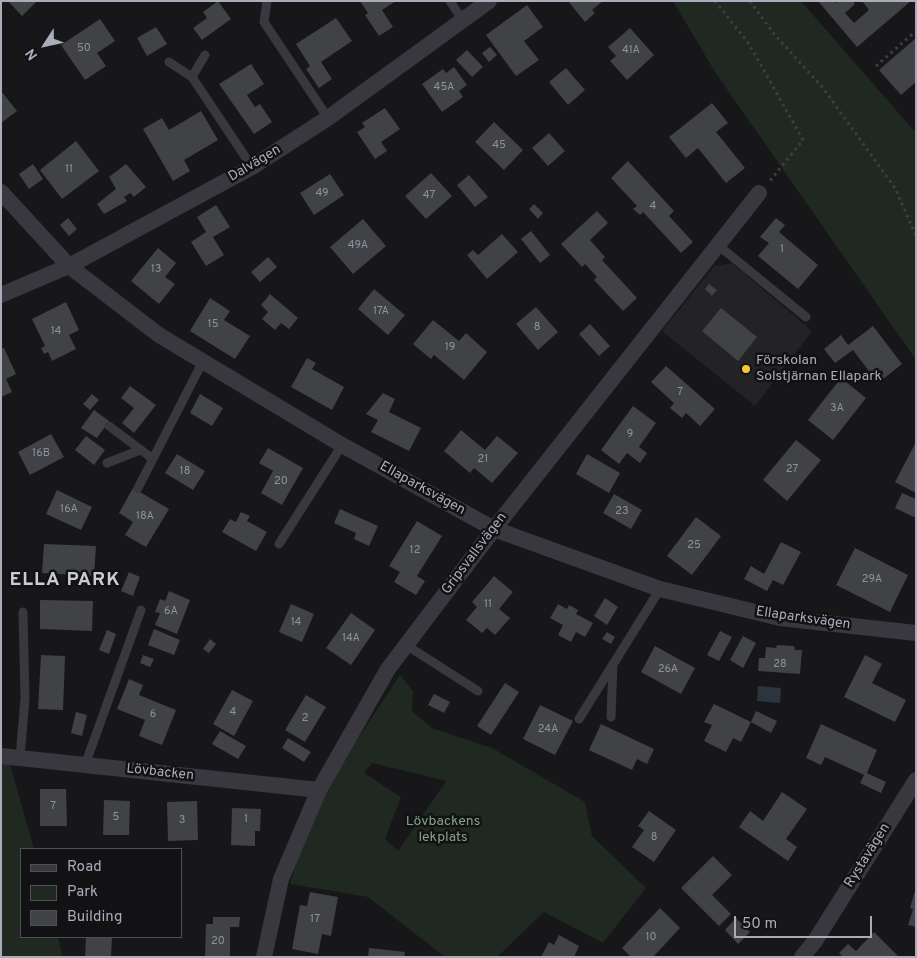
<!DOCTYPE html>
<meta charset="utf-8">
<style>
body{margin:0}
#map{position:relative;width:917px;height:958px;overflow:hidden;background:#171719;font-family:Overpass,sans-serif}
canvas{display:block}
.frame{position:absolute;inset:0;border:2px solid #a9adba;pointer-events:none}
.legend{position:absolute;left:20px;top:848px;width:162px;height:90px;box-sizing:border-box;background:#121214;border:1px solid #4e5056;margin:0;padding:6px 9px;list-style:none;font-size:15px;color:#a9adba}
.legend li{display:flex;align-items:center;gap:10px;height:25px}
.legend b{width:25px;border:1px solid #4e5056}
.north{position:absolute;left:20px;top:20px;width:50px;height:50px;-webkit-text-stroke:4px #121214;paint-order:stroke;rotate:235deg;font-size:14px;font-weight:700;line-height:20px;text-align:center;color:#a9adba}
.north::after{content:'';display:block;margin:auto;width:18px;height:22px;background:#a9adba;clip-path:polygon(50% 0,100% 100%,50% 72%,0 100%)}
.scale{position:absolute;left:734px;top:916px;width:138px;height:22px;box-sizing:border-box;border:2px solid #a9adba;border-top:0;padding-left:6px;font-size:15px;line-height:18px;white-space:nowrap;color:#a9adba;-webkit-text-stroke:4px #121214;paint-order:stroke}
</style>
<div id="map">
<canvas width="917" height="958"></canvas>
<div class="frame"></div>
<ul class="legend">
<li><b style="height:6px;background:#38383e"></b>Road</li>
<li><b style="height:14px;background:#1f2821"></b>Park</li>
<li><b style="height:14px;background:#414246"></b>Building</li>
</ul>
<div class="north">N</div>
<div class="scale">50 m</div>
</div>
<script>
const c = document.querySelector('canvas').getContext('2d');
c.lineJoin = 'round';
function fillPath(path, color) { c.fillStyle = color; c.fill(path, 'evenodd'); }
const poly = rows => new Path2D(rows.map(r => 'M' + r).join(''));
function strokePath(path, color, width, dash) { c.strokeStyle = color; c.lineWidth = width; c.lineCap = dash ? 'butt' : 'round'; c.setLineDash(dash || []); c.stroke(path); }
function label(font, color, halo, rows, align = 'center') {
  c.font = font + ' Overpass,sans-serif'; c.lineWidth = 5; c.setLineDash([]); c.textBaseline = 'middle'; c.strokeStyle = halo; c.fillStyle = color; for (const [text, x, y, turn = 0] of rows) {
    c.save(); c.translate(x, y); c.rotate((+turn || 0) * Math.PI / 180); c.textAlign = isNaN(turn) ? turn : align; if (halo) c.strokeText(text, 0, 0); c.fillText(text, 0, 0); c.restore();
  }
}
fillPath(poly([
 [732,263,812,331,755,406,662,331,714,266]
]), '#232326');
fillPath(poly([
 [673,1,801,1,916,133,916,360,715,72],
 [400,675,413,691,412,711,432,728,492,748,585,802,592,836,646,888,603,943,544,912,498,956,445,957,368,897,290,884,311,809],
 [372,763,446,781,398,851,385,839,401,797,364,773],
 [1,763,10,764,34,849,21,849,21,937,58,937,63,957,1,957]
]), '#1f2821');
fillPath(poly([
 [758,686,781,688,780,703,757,701]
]), '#2c353e');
fillPath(poly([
 [8,1,37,1,22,16],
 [218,1,231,19,202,40,193,28,207,18,203,12],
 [360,1,396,1,382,10,393,27,379,36,365,15,368,13],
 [568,1,603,1,592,10,595,13,585,22],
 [818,1,834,1,836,3,839,1,853,1,855,4,845,13,854,23,869,10,862,1,911,1,857,47],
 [527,5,543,27,524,41,539,60,516,76,486,35],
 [336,18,352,41,321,62,332,79,319,88,306,69,310,66,296,44],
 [100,19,115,41,97,53,106,66,85,80,61,45],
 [156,27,167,44,147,56,137,38],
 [630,28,654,55,627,80,610,61,616,56,608,47],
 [916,38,916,82,901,95,879,70],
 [490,47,497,55,489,62,482,53],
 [467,50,483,67,472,77,456,60],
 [251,64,264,84,247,95,255,107,260,104,272,122,254,134,219,84],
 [454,67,467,85,459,91,463,97,442,112,422,84,443,69,446,73],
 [566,68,585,90,568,105,549,82],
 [1,91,17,111,1,123],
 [712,103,728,123,716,132,745,168,726,183,698,148,686,158,669,137],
 [385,108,400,129,381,142,387,151,375,159,357,132,365,127,362,123],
 [201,111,218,140,184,160,190,171,173,181,143,129,162,118,169,130],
 [494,122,523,150,504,170,475,142],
 [549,133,565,151,548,166,532,148],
 [76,141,99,171,62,199,40,170],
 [628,161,674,211,669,216,693,242,681,253,643,212,640,215,633,209,637,206,611,178],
 [33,164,43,179,29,189,19,174],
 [126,164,146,187,134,197,130,193,124,197,127,201,104,214,97,204,116,189,109,177],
 [431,173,452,196,426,219,405,196],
 [330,174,344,195,314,215,300,193],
 [469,175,488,197,475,207,457,185],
 [534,204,543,213,538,219,529,209],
 [216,205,230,227,213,237,224,255,206,266,191,242,206,232,197,217],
 [597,211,608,223,590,240,605,257,602,260,637,298,623,311,594,280,597,277,585,264,582,267,561,244],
 [68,218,77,229,69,236,60,225],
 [776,218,785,225,779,232,818,265,798,289,758,256,769,243,760,237],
 [363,219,386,246,353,274,330,247],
 [531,231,550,255,540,263,521,239],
 [502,234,518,252,487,279,467,255,473,250,478,255],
 [158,248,176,263,165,277,175,284,159,304,131,281],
 [268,257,277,267,260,282,251,272],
 [709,284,717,290,712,296,705,289],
 [374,289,405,315,388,335,358,309],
 [270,294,298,318,289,329,281,323,275,330,262,319,268,312,261,305],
 [210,298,230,311,224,320,250,336,235,359,190,331],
 [66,302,79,330,69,335,76,349,52,361,48,352,44,354,41,348,45,346,32,319],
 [536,307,558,332,538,350,516,324],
 [721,308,757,337,738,361,702,331],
 [433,320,459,341,466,333,487,352,464,380,434,355,431,359,413,344],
 [590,324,610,346,599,356,579,334],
 [873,326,902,364,878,383,853,350,835,363,824,349,841,335,848,345],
 [4,348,16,374,6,379,12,392,1,397,1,349],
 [307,358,316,363,312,369,344,387,332,410,291,387],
 [666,366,715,409,700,426,686,413,682,418,670,408,674,403,651,382],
 [841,378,866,398,833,440,808,420],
 [130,386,156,405,134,433,122,423,134,408,121,398],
 [383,393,395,399,389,412,421,428,409,451,371,432,378,420,366,414],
 [92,394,99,400,90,410,83,404],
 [200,394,223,408,212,426,190,413],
 [633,406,656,423,639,447,647,453,640,463,627,453,619,464,601,450],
 [94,410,109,421,97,438,81,428],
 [461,430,485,450,497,436,518,453,492,483,474,468,470,473,444,451],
 [51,434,64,457,30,475,18,452],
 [86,436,105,450,94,465,75,450],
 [796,440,821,460,787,501,763,480],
 [916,442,916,493,895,482],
 [268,448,303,468,282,505,261,493,273,471,259,463],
 [177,454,205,471,193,490,165,473],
 [587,454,620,473,609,493,576,474],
 [133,488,169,509,146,547,125,535,133,522,119,513],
 [57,490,92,507,81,530,46,514],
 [902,493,916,499,916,518,895,508],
 [614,494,642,510,631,529,603,513],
 [340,509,378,526,369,546,354,539,356,533,334,523],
 [241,512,250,516,247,521,267,532,256,551,222,532,230,519,236,522],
 [696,517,721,536,692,575,667,556],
 [417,521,442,536,417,576,425,581,416,595,394,582,400,572,389,566],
 [781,542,801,552,783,585,773,580,767,591,744,579,751,566,764,574],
 [44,544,96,546,94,576,42,573],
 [855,548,908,575,890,612,836,585],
 [129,572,140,577,133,596,121,591],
 [494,576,513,592,499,609,510,618,495,635,487,628,482,633,466,620,477,607,472,602],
 [169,591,190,600,177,634,155,625,160,613,155,612,160,599,165,601],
 [605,598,618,607,607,625,594,616],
 [40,600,93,601,92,631,40,629],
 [291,604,314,614,302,642,279,632],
 [558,604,567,609,569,605,578,610,576,614,593,623,585,637,576,632,571,642,558,635,563,625,550,618],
 [351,613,375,630,351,665,326,648],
 [154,629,180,640,174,655,148,645],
 [107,630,116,634,109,654,99,650],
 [720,631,732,637,719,661,707,655],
 [607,632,615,637,611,644,602,639],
 [743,636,756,643,743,668,730,660],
 [210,639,216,644,209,653,203,649],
 [777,645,794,646,795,650,802,650,800,674,758,671,759,658,765,658,766,647,776,648],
 [655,646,695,668,681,694,641,672],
 [41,655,65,656,63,710,38,709],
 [143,655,154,659,150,667,140,663],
 [865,655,882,664,872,683,906,700,895,722,844,697],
 [129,679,143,685,139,695,176,710,162,745,139,736,145,720,117,709],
 [505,683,519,692,491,735,477,726],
 [232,690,253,701,234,736,213,724],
 [434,694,450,702,444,713,428,705],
 [306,695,326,707,305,742,285,730],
 [714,704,751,722,756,711,777,721,771,733,751,722,741,742,733,738,726,752,704,741,712,725,704,722],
 [540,705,573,721,555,755,523,739],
 [76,712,87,715,82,736,71,733],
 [601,724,654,749,647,764,637,759,632,770,589,750],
 [821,724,877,750,867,773,886,782,881,793,860,783,864,775,825,757,821,765,806,758],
 [220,731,246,746,238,759,212,744],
 [288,738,311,752,304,762,282,748],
 [40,789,66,789,67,826,40,826],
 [782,792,807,809,786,839,797,847,788,861,739,827,750,811,763,821],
 [104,800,130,801,129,835,103,835],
 [197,801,198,840,168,841,167,802],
 [232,808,261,809,260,831,255,831,255,846,231,845],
 [649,811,676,830,654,862,632,847,644,830,638,826],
 [713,856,732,875,712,895,731,914,719,926,681,888],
 [915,891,916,891,916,927,908,925,913,909,910,908],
 [310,892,338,897,331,936,322,934,318,954,292,949,300,905,307,906],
 [660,908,680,928,654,956,655,957,631,957,622,948],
 [213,917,240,917,239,927,230,927,230,957,205,957,206,924,213,924],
 [736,918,750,932,738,944,725,930],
 [874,932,899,957,843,957,839,953,848,944,856,951],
 [559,935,579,946,574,957,541,957,549,942,554,945],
 [86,937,112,937,111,957,85,957],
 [369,948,405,952,404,957,368,957]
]), '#414246');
strokePath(poly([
 [715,1,749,44,803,140,769,182],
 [750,1,774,34,823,88,895,188,916,236],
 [876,66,916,31]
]), '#3e3f46', 3, [2.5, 4]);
strokePath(poly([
 [267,1,264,22,328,118],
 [450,1,463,21],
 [205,55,192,77,252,167],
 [169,62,192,77],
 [719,246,806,317],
 [109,426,153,459],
 [107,463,140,450],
 [138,488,203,361],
 [279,544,342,445],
 [406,645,478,691],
 [611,717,613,664],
 [579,719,660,589],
 [20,758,25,698,23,612],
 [85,765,141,610]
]), '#38383e', 9);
strokePath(poly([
 [1,192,69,266,159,335,342,445,494,529,660,589,780,618,916,633],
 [1,295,69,266,252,167,328,118,489,1],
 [1,756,319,790],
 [264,957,281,879,319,790,388,669,494,529,759,193],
 [802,957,815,941,916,780]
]), '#38383e', 16);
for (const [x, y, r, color] of [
 [746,369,5,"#fac52e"]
]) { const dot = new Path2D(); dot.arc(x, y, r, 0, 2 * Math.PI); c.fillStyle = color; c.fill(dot); strokePath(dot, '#121214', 2); }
label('11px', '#8f929d', null, [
 ["50",84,49],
 ["41A",631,51],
 ["45A",444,88],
 ["45",499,146],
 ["11",69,170],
 ["49",322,194],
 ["47",429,196],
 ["4",653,207],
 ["49A",358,246],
 ["1",782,250],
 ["13",156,270],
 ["17A",381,312],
 ["15",213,325],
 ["8",537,328],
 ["14",56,332],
 ["19",450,348],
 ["7",680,393],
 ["3A",837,409],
 ["9",630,435],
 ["16B",41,454],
 ["21",483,460],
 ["27",792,470],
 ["18",185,472],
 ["20",281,482],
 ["16A",69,510],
 ["23",622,512],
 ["18A",145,517],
 ["25",694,546],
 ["12",415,551],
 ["29A",872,580],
 ["11",488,605],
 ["6A",171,612],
 ["14",296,623],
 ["14A",351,639],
 ["28",780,665],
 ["26A",668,670],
 ["4",233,713],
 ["6",153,715],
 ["2",305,719],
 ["24A",548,730],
 ["7",53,807],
 ["5",116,818],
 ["1",246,820],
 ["3",182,821],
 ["8",654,838],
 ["17",315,920],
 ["10",651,938],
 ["20",218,942]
]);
label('14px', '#a9adba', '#121214', [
 ["Dalvägen",255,164,-31],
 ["Ellaparksvägen",422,489,29],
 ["Gripsvallsvägen",475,554,-53],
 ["Ellaparksvägen",803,619,8],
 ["Lövbacken",160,773,6],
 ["Rystavägen",868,856,-58]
]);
label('14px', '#a9adba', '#121214', [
 ["Förskolan",756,361],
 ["Solstjärnan Ellapark",756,377]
], 'left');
label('14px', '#7fa584', '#121214', [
 ["Lövbackens",443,822],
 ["lekplats",443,838]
]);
c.letterSpacing = '1px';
label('bold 19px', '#caccd5', '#121214', [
 ["ELLA PARK",65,581]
]);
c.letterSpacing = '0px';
</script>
